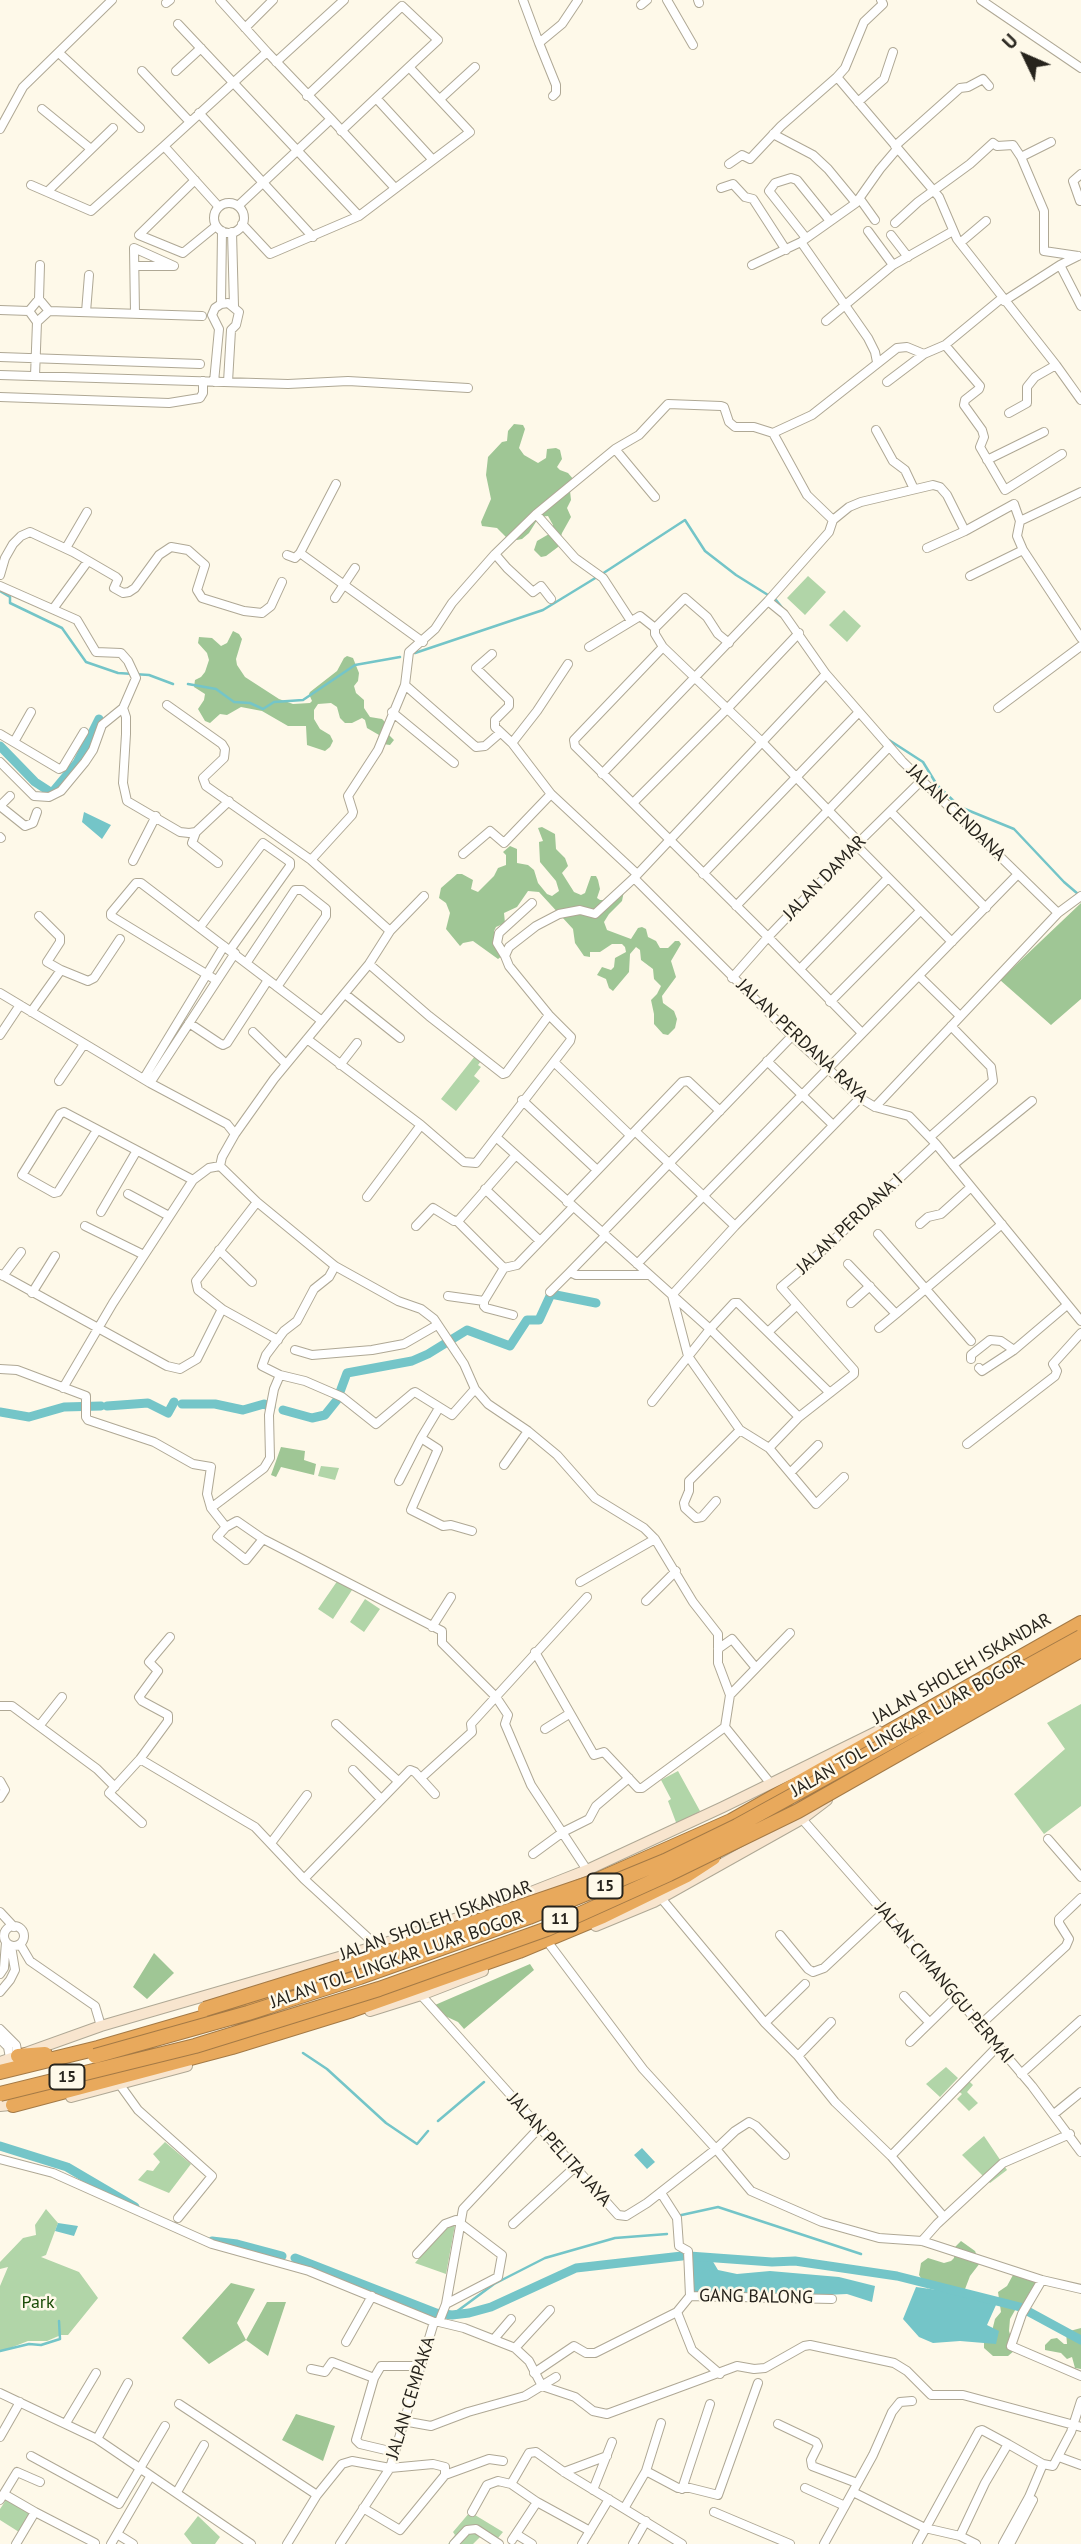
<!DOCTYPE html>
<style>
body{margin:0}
#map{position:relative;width:1081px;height:2544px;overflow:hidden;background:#fef9e9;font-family:"PT Sans",sans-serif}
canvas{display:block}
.north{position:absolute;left:990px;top:21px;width:70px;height:70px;-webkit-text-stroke:5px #fef9e9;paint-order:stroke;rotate:314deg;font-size:19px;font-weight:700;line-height:28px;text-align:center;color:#27241d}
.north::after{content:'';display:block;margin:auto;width:24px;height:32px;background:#27241d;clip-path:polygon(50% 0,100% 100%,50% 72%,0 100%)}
</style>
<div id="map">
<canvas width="1081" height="2544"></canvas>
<div class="north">U</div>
</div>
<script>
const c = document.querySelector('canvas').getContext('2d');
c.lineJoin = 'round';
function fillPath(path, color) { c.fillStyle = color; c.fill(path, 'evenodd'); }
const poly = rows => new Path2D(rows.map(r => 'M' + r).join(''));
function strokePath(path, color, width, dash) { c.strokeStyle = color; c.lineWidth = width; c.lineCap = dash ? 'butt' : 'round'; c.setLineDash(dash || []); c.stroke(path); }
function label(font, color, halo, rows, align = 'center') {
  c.font = font + ' "PT Sans",sans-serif'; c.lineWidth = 5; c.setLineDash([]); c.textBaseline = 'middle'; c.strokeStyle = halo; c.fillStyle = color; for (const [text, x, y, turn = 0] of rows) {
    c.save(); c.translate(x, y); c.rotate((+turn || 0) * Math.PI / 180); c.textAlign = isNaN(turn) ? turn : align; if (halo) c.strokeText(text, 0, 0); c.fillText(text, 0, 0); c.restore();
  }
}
fillPath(poly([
 [808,576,826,592,805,615,787,598],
 [844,610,861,626,847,642,829,625],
 [475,1056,481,1061,478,1065,481,1067,474,1076,480,1081,456,1111,441,1099],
 [321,1466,339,1468,335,1480,318,1476],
 [338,1580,352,1590,333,1619,318,1609],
 [365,1599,380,1609,364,1632,350,1622],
 [1081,1704,1081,1806,1044,1834,1014,1794,1065,1749,1047,1723],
 [678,1771,700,1811,677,1825,668,1801,671,1799,661,1780],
 [946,2067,958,2078,940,2097,926,2084],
 [968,2080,973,2085,967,2092,978,2103,969,2111,957,2099,962,2094,957,2090],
 [984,2136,1007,2170,990,2183,962,2155],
 [165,2142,191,2164,169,2193,138,2180,147,2170,153,2171,160,2162,153,2154],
 [46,2209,58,2223,46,2255,41,2257,79,2272,98,2298,68,2335,61,2335,47,2341,28,2341,0,2352,0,2286,8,2267,0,2269,0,2262,23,2238,36,2235,35,2225],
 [449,2223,455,2225,446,2274,415,2263],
 [8,2497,31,2512,19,2532,0,2520,0,2509],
 [470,2512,503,2532,493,2544,483,2534,473,2544,448,2544,455,2535,453,2532],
 [198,2516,220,2537,215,2544,192,2544,184,2534]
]), '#b1d5a8');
fillPath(poly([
 [514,424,523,425,525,429,519,448,524,455,538,463,546,458,547,449,556,448,560,450,562,459,557,467,560,470,568,473,574,480,570,491,571,500,567,508,571,517,562,533,558,547,546,556,541,557,534,550,537,541,549,534,552,530,553,525,548,516,539,517,529,533,522,539,517,540,507,538,497,528,482,526,481,522,491,499,486,475,488,457,502,442,507,441,508,431],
 [233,631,239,634,242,639,236,659,237,665,245,677,279,699,293,704,310,703,312,701,309,694,310,692,337,671,344,658,347,656,353,658,359,673,358,681,354,686,356,693,364,700,364,708,370,717,382,719,386,723,388,734,394,740,390,745,376,743,379,735,367,728,365,720,362,718,352,723,345,723,340,718,337,707,331,703,318,704,314,710,314,719,320,729,330,735,333,741,330,747,325,751,307,745,306,726,288,726,262,711,241,707,227,715,220,714,210,723,205,721,198,709,204,700,205,694,194,687,195,680,201,677,205,672,209,660,207,653,198,643,199,637,212,638,221,646,227,643],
 [542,827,555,834,556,849,565,858,568,866,562,873,574,892,581,895,585,893,591,876,596,876,598,880,600,889,597,898,600,900,604,900,624,891,622,901,609,914,604,922,607,930,631,939,638,928,642,927,646,929,648,937,656,941,660,948,668,948,675,941,679,941,681,944,671,961,676,977,662,996,663,1003,674,1011,677,1019,675,1028,668,1035,663,1034,654,1024,654,1014,651,1000,657,994,661,986,654,979,653,969,641,960,640,950,636,947,630,954,629,972,613,991,609,988,606,979,597,975,602,967,611,970,614,967,615,958,626,952,625,947,622,944,612,944,600,952,590,952,590,957,584,956,575,943,573,929,539,892,528,891,517,907,504,913,505,923,496,927,494,931,499,938,502,956,498,959,473,941,463,943,460,946,446,929,450,913,446,903,439,898,441,888,457,874,462,874,473,880,471,889,478,892,494,876,498,868,506,865,506,855,503,852,510,846,517,849,517,863,528,865,534,870,538,883,547,894,552,896,559,891,556,881,540,862,539,842,543,841,538,828],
 [1081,903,1081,999,1051,1025,1000,980],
 [281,1447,305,1451,304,1460,316,1464,314,1475,281,1467,276,1477,271,1475],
 [154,1953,174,1973,147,1999,133,1987],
 [530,1964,534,1970,464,2029,458,2022,443,2015,435,2005],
 [961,2241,975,2251,980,2263,970,2276,962,2297,947,2297,939,2286,929,2286,928,2289,919,2275,921,2263,928,2258,944,2263,951,2261,954,2258,955,2247],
 [1016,2273,1038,2280,1026,2303,1018,2305,1010,2319,1009,2331,1015,2350,1008,2356,993,2356,984,2348,984,2340,992,2331,995,2319,1001,2312,998,2292,1007,2286,1013,2275],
 [231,2283,255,2289,237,2323,246,2340,267,2302,286,2302,268,2356,246,2340,209,2364,182,2338],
 [1081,2328,1081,2369,1075,2368,1072,2357,1067,2359,1061,2353,1045,2350,1045,2345,1051,2339,1057,2338,1064,2344,1067,2344,1066,2332],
 [296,2414,335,2426,323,2461,282,2440]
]), '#9fc695');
fillPath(poly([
 [84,812,111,825,102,839,82,822],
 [642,2148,655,2162,647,2169,634,2155],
 [58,2223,78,2226,74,2236,55,2231],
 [690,2259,712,2260,718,2270,737,2274,770,2271,839,2277,875,2286,872,2302,847,2294,803,2296,755,2295,735,2293,691,2294],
 [916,2287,959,2293,996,2305,987,2325,999,2331,996,2344,960,2341,933,2343,919,2337,903,2319]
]), '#74c5c8');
strokePath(poly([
 [602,574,685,520,705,551,736,575,776,600,784,610],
 [0,591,10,597,10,603,62,628,86,662,118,673,149,675,173,684],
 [415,653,543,610,597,577],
 [188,684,216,689,234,702,250,703,263,709,274,702,303,700,355,665,400,657],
 [889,740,923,762,937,785,960,807,1014,829,1064,882,1078,894],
 [303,2053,327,2069,386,2123,417,2144,428,2131],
 [438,2121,484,2082],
 [677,2216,718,2207,861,2254],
 [452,2315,494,2284,545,2258,615,2238,667,2234],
 [0,2351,29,2344,41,2345,60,2339,59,2321]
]), '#74c5c8', 2.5);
strokePath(poly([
 [0,746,35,782,52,793,77,763,99,719],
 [182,1404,215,1404,243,1410,264,1404,271,1407],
 [107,1406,148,1403,168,1413,174,1402],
 [283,1410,312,1418,325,1415,337,1400,347,1373,412,1361,428,1354,467,1330,510,1346,527,1320,539,1320,551,1294,596,1303],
 [0,1412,29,1417,64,1407,101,1406],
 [0,2146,67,2167,135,2207],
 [212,2241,237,2244,282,2256],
 [689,2256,772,2262,795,2261,897,2276,1020,2307,1081,2340],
 [295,2258,436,2313,452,2315,469,2313,491,2307,576,2268,682,2256]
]), '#74c5c8', 9);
const street = poly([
 [220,0,267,52],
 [523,0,539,43,562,24,578,0],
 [667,0,693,45],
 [698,0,699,3],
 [881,0,883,4,864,22,845,68,837,77,939,197,957,239,1056,365,1081,400],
 [981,0,1081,68],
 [166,3,170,0],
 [641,5,647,0],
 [178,24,359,216],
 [245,28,273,0],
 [539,43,556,85,556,93,553,96],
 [59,53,140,128],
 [276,62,344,0],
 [142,71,190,122],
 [176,71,201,48],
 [307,96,402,6,438,40,409,67],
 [376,98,433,160],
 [440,99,475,67],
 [858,102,884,79,893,52],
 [42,109,91,149],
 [199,113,313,237],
 [331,119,395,188],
 [0,129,23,87,112,0],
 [773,134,813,155,828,169,856,203],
 [895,146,960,88,968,87,983,79,989,86],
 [1021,157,1051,142],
 [729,164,742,155,750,159,781,126,837,77],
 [195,180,139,235,183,253,216,226],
 [31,185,91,211,164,146],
 [721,188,733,184,745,197,753,199,786,250],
 [47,192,113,128],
 [860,199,875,220],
 [1080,201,1073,181,1081,174],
 '214 218a15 15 0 1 1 30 0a15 15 0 1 1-30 0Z',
 [219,207,164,146,267,52,331,119,238,206],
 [895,223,918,202,970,164,993,143,997,146,1013,145,1021,157,1044,211,1044,251,1078,256],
 [242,224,270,254,359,216,470,132,409,67,341,131],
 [868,231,893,265],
 [232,232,234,306],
 [891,235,908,257],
 [806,238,769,191,775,183,791,178,797,180,830,221],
 [801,242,868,338,875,352,877,362],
 [960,243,986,221],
 [752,265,801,242,856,203,880,169,897,149],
 [1060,265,1081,306],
 [1004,301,1060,265,1078,256],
 [221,304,222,231],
 [0,310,29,311],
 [49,311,202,316],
 [86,312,89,275],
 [135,313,134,248,174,266,135,266],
 [826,321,893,265,953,231],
 [37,322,49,311,39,299],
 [945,345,980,386,979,389,965,400,964,405,982,430,984,437,980,447,1005,490,1062,454],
 [0,357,200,364],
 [0,375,288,384,348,381,468,388],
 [35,376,37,322,29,311,39,299,40,265],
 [214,382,219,329,212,315,215,308,221,304,228,303,239,312,236,325,231,330,228,382],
 [887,382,924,354,945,345,1002,298],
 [0,397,169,403,200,398,203,393,203,381],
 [1009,413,1027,403,1027,387,1035,377,1056,365],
 [876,430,893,461,905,470,914,489],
 [773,433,812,415,897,348,907,347,924,354],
 [773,433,807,495,833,520],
 [615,449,655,497],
 [987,460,1044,432],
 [536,514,575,558,603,578,631,621],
 [1020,521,1017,536,1023,550,1081,638],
 [1020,521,1081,492],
 [66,548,87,512],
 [927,548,965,531],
 [300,553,423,642],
 [495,554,507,568,533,592,541,586,551,599],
 [287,555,295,558,300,553,336,484],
 [0,575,5,558,13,544,21,536,30,532,73,552,116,577,118,579,114,588,123,593,129,592,135,588,159,555,171,547,188,550,205,565,197,590,202,598,244,611,262,613,271,606,282,582],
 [970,576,1023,550],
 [0,586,77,620,96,652,121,653,128,661,136,678,123,708,126,717,126,734,123,783,127,801,180,832,189,833,196,832,229,801],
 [335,598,355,568],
 [768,601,784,614,826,674,902,761,1058,913,875,1107],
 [53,609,88,561],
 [729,643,718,634,707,617,685,598,655,628,655,634,663,647,762,742,859,842],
 [589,647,640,616,655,628],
 [663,647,574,740,575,746,768,937,862,1033],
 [492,654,476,668,509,700,509,706,495,720,495,727,512,743],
 [568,664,537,711,512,743,551,794,637,874],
 [405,685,476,747,485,746,500,733],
 [167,705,222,744,225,749,224,758,203,778,206,786,311,860,390,931,369,964,274,1079,235,1134],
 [998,708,1081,646],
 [392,712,454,763],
 [0,734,59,769,63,767,84,732],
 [14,742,31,712],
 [0,762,34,796,49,797,61,791,85,762,93,750,102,725,123,708],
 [602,774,768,601,829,532,833,520,849,507,861,502,933,485,940,487,947,495,965,531,1014,504,1020,521],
 [633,803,727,709,799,633],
 [0,806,25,826,33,823,37,812],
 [0,806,10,796],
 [891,812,986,908],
 [196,832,192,843,218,863],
 [0,837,1,838],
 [856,845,952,942],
 [463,854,490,831,504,843,551,794],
 [311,860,352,815,353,812,348,796,378,750,405,685,409,652,435,629,452,603,495,554,536,514,615,449,639,435,668,404,721,406,724,407,729,422,735,427,754,427,773,433],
 [133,861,156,816],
 [703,874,859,712],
 [634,878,792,1036,860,1098,875,1107,909,1116,936,1144,1081,1321],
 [736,906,889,747],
 [1058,913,1081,896],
 [39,916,60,937,60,942,47,962,61,970],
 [200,927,263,843,290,862,290,866,230,950],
 [390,931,424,896],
 [505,956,497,943,499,933,532,903],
 [247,962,295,890,302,890,326,909,326,916,277,987],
 [369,964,429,1016,503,1074,506,1073,549,1015],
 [800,969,887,879],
 [919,976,960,1016],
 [732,978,768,937,859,842,921,781],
 [216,980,111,916,111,913,136,883,141,883,322,1021],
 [0,993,150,1083,227,1124,235,1134,222,1157,220,1166,257,1202,335,1266,398,1301,421,1309,434,1319,464,1364,475,1389,488,1404,528,1431,557,1455,595,1498,644,1528,655,1539,693,1602,718,1634,718,1663,730,1695,725,1727,771,1784],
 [345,994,400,1038],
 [830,1002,920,911],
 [31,1012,61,970,88,981,94,978,120,939],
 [189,1023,219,1043,223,1045,227,1043,268,980],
 [253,1032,286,1064],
 [0,1035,20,1005],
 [307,1039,421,1125,464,1162,476,1163,496,1137],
 [767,1061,832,1124],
 [554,1062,630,1135],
 [340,1065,357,1043],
 [144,1078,224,946],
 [59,1081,84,1044],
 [150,1083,235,953],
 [522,1100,597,1170],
 [97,1130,58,1192,54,1193,22,1175,60,1114,64,1112,193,1180],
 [635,1131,735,1226],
 [930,1137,993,1081,991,1067,951,1026],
 [953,1165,1032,1101],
 [485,1189,540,1241],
 [128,1194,169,1216],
 [367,1197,421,1125],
 [567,1202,682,1082,688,1081,720,1111],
 [101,1212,136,1152],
 [457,1221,504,1268],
 [920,1224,928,1217,941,1214,971,1187],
 [85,1226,144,1255],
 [416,1226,433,1208,454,1221,459,1220,515,1156],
 [603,1232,792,1036],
 [878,1234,971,1341],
 [606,1235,570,1272,576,1275,649,1275],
 [219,1250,252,1282],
 [637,1264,1018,874],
 [848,1264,896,1314,1002,1224],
 [0,1274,167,1366,180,1369,197,1359,222,1309,198,1290,196,1281,257,1202],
 [3,1276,21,1252],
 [550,1292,570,1272],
 [32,1293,55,1256],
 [448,1296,484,1301],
 [851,1303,870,1286],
 [222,1309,278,1340],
 [513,1315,486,1308,484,1306,484,1301,504,1268,517,1265,573,1207],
 [879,1328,896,1314],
 [768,1332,796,1306],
 [295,1350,312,1355,372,1350,404,1344,437,1325],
 [1014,1350,1067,1305],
 [971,1359,971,1355,990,1340,1001,1341,1014,1350,982,1371,979,1368],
 [0,1369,17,1370,86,1396,86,1417,88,1420,154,1442,193,1464,211,1467,207,1494,211,1508,226,1527],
 [280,1375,305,1381,342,1397,376,1424,413,1393,415,1392,452,1415,475,1389],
 [63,1388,113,1303,193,1180,209,1168,220,1166],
 [652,1402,710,1329,734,1303,738,1303,830,1393],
 [439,1408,421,1438,438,1449,411,1510,443,1526,451,1525,472,1531],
 [799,1417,710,1329,496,1137,570,1041,571,1037,549,1015,509,966,505,956,509,947,536,926,559,914,580,910,595,914,634,878,826,674],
 [967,1444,1055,1376,1057,1371,1053,1364,1081,1333],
 [769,1448,799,1417,854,1374,854,1370,781,1287,808,1264,936,1144],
 [504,1465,528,1431],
 [790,1473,818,1445],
 [844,1477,816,1504,769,1448,740,1430,688,1356,672,1295,735,1226,860,1098],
 [399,1481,421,1438],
 [716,1501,702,1517,696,1518,685,1508,684,1503,689,1491,689,1481,740,1430],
 [211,1508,264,1468,270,1458,269,1415,274,1389,280,1375,262,1366,266,1355,284,1331,297,1321,314,1289,329,1277,335,1266],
 [263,1539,237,1521,226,1527,217,1537,246,1560,263,1539,442,1631,442,1643,496,1697,508,1715,505,1724,531,1785,587,1870],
 [580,1582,655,1539],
 [646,1601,676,1571],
 [432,1627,451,1597],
 [718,1649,732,1639,756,1668],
 [535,1652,594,1755,604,1752,638,1788,642,1788,725,1727],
 [730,1695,790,1633],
 [0,1706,12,1706,97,1769,115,1787],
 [336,1724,398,1781],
 [40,1725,62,1697],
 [545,1729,569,1714],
 [140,1759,168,1721,168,1715,142,1701,139,1697,158,1671,149,1662,170,1637],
 [353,1770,381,1799],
 [421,1778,472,1732,471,1724,587,1597],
 [0,1781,5,1790,0,1798],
 [802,1819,889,1918,1032,2086,1081,2152],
 [142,1823,109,1793,140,1759,255,1827,304,1879,377,1946],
 [1048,1839,1081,1877],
 [271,1843,307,1795],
 [533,1854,563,1832,589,1819,596,1806,629,1778],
 [304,1879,410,1770,415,1772,435,1794],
 [661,1898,765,2023,798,2056,835,2102,891,2156,944,2217],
 [0,1912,14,1927],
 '4 1936a10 10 0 1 1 20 0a10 10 0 1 1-20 0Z',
 [780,1935,808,1969,813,1972,824,1968,884,1912],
 [20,1944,30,1961,95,2006,101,2026],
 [550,1945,643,2069,716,2149,751,2191,822,2222,879,2238,922,2241,1042,2280,1081,2289],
 [0,1974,4,1968,6,1942],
 [0,1992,10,1980,15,1970,11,1946],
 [421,1995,618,2215,626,2216,647,2203,716,2149,735,2131,749,2122,756,2126,785,2155],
 [904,1996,929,2022],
 [765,2023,805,1984],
 [980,2025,1066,1946,1069,1939,1059,1923,1059,1919,1081,1898],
 [0,2029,16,2045,18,2056],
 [0,2039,8,2047,10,2058],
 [910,2042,955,1998],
 [798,2056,831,2022],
 [1021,2074,1081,2020],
 [120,2085,138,2110,212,2176,178,2218],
 [1054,2114,1081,2092],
 [891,2156,998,2046],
 [0,2159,53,2173,212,2244,309,2271,434,2322],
 [661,2193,677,2218,679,2246,688,2251,690,2296],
 [513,2224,574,2168],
 [922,2241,937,2224,1003,2163,1070,2134],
 [417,2254,445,2224,456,2220,502,2255,498,2277,446,2304],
 [1042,2280,1022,2314,1011,2346,1081,2376],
 [677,2312,692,2350,720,2374],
 [434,2322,439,2322,446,2304,463,2209,539,2128],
 [439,2322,464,2328,515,2348,529,2361,542,2386,575,2397,593,2411,607,2414,737,2366,754,2369,765,2368,804,2346,810,2345,894,2363,907,2371,931,2395,963,2395,1081,2427],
 [494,2339,511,2319],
 [346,2342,372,2296],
 [515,2348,550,2310],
 [311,2369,325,2372,332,2362,374,2378],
 [534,2373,574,2346,586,2353,595,2353,677,2312,690,2296,832,2299],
 [0,2393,97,2439,251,2544],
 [179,2404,317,2495],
 [403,2421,431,2426,468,2412,525,2396,556,2377],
 [66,2423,96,2373],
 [778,2424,816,2442,818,2446,811,2460,812,2466,857,2483],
 [0,2437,20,2402],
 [97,2439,128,2383],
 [394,2452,360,2444,356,2440,374,2378,381,2366,421,2366],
 [31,2456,119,2504,165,2426],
 [1059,2457,1081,2465],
 [646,2471,678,2488,690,2488,718,2495,758,2383],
 [564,2472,607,2456],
 [445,2475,489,2459,503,2461],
 [511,2484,529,2453,536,2452,564,2472,682,2544],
 [805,2488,845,2506],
 [682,2489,710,2404],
 [593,2490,612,2442],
 [177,2492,204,2445],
 [853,2492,925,2528,960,2536,976,2544],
 [4,2494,35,2512],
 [0,2500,17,2472,40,2482],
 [625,2507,646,2471,661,2423],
 [472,2512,487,2485,498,2481,511,2484,537,2502,590,2531],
 [714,2512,790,2544],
 [117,2534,133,2544],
 [516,2534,532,2544],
 [960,2536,985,2483,1008,2444,1043,2464,1053,2466,1071,2432,1081,2401],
 [512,2540,537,2502],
 [16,2544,35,2512,95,2543],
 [111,2544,150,2477],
 [287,2544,317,2495,342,2464,352,2461,390,2468,433,2464,445,2467,445,2475,400,2530,363,2508],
 [340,2544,390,2468,434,2322],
 [454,2544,467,2530,476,2529,499,2544],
 [582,2544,609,2499],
 [633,2544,646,2521],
 [824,2544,873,2455,892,2412,900,2402,912,2401],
 [917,2544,979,2431,982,2430,1008,2444],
 [1003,2544,1029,2497,1043,2464],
 [1010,2544,1033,2500]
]);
const secondary = poly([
 [596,1926,654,1902,802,1819,827,1800],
 [370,2011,421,1995,483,1971],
 [0,2062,101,2026,377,1946,521,1896,587,1870,723,1807,878,1731],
 [71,2097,187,2066],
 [0,2106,20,2104]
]);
const highway = poly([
 [584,1886,731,1821,1081,1623],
 [18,2056,45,2054],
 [0,2072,98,2048,250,2004,402,1955],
 [13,2105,232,2047,352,2010,519,1951,603,1916,687,1875,713,1858]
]);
strokePath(street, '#afa895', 10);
strokePath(secondary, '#afa895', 12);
strokePath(highway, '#a47a46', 16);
strokePath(street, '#fff', 8);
strokePath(secondary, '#f8e5ce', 10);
strokePath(highway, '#e8a95c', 14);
const highwayBridge = poly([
 [205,2009,382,1954,593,1882],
 [95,2056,248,2013,360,1977,529,1917,665,1861,737,1826,1081,1637],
 [0,2094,195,2046,379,1989,547,1929,669,1874,798,1811,1081,1650]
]);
strokePath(highwayBridge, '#a47a46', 16, []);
strokePath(highwayBridge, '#e8a95c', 14);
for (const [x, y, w] of [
 [605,1886,35],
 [560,1919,35],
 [67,2077,35]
]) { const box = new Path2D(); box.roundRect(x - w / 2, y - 12.5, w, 25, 5); c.fillStyle = '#fef9e9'; c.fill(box); strokePath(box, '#27241d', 2); }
label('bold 16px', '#27241d', null, [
 ["15",605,1886],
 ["11",560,1919],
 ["15",67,2077]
]);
label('18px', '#27241d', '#fef9e9', [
 ["JALAN CENDANA",956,813,44],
 ["JALAN DAMAR",825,878,-46],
 ["JALAN PERDANA RAYA",802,1041,43],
 ["JALAN PERDANA I",850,1224,-43],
 ["JALAN SHOLEH ISKANDAR",962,1669,-30],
 ["JALAN TOL LINGKAR LUAR BOGOR",908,1726,-30],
 ["JALAN SHOLEH ISKANDAR",436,1921,-20],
 ["JALAN TOL LINGKAR LUAR BOGOR",397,1960,-19],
 ["JALAN CIMANGGU PERMAI",944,1983,50],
 ["JALAN PELITA JAYA",559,2150,48],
 ["GANG BALONG",756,2297,1],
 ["JALAN CEMPAKA",411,2398,-73]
]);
label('18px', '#194b06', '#fef9e9', [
 ["Park",38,2303]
]);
</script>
